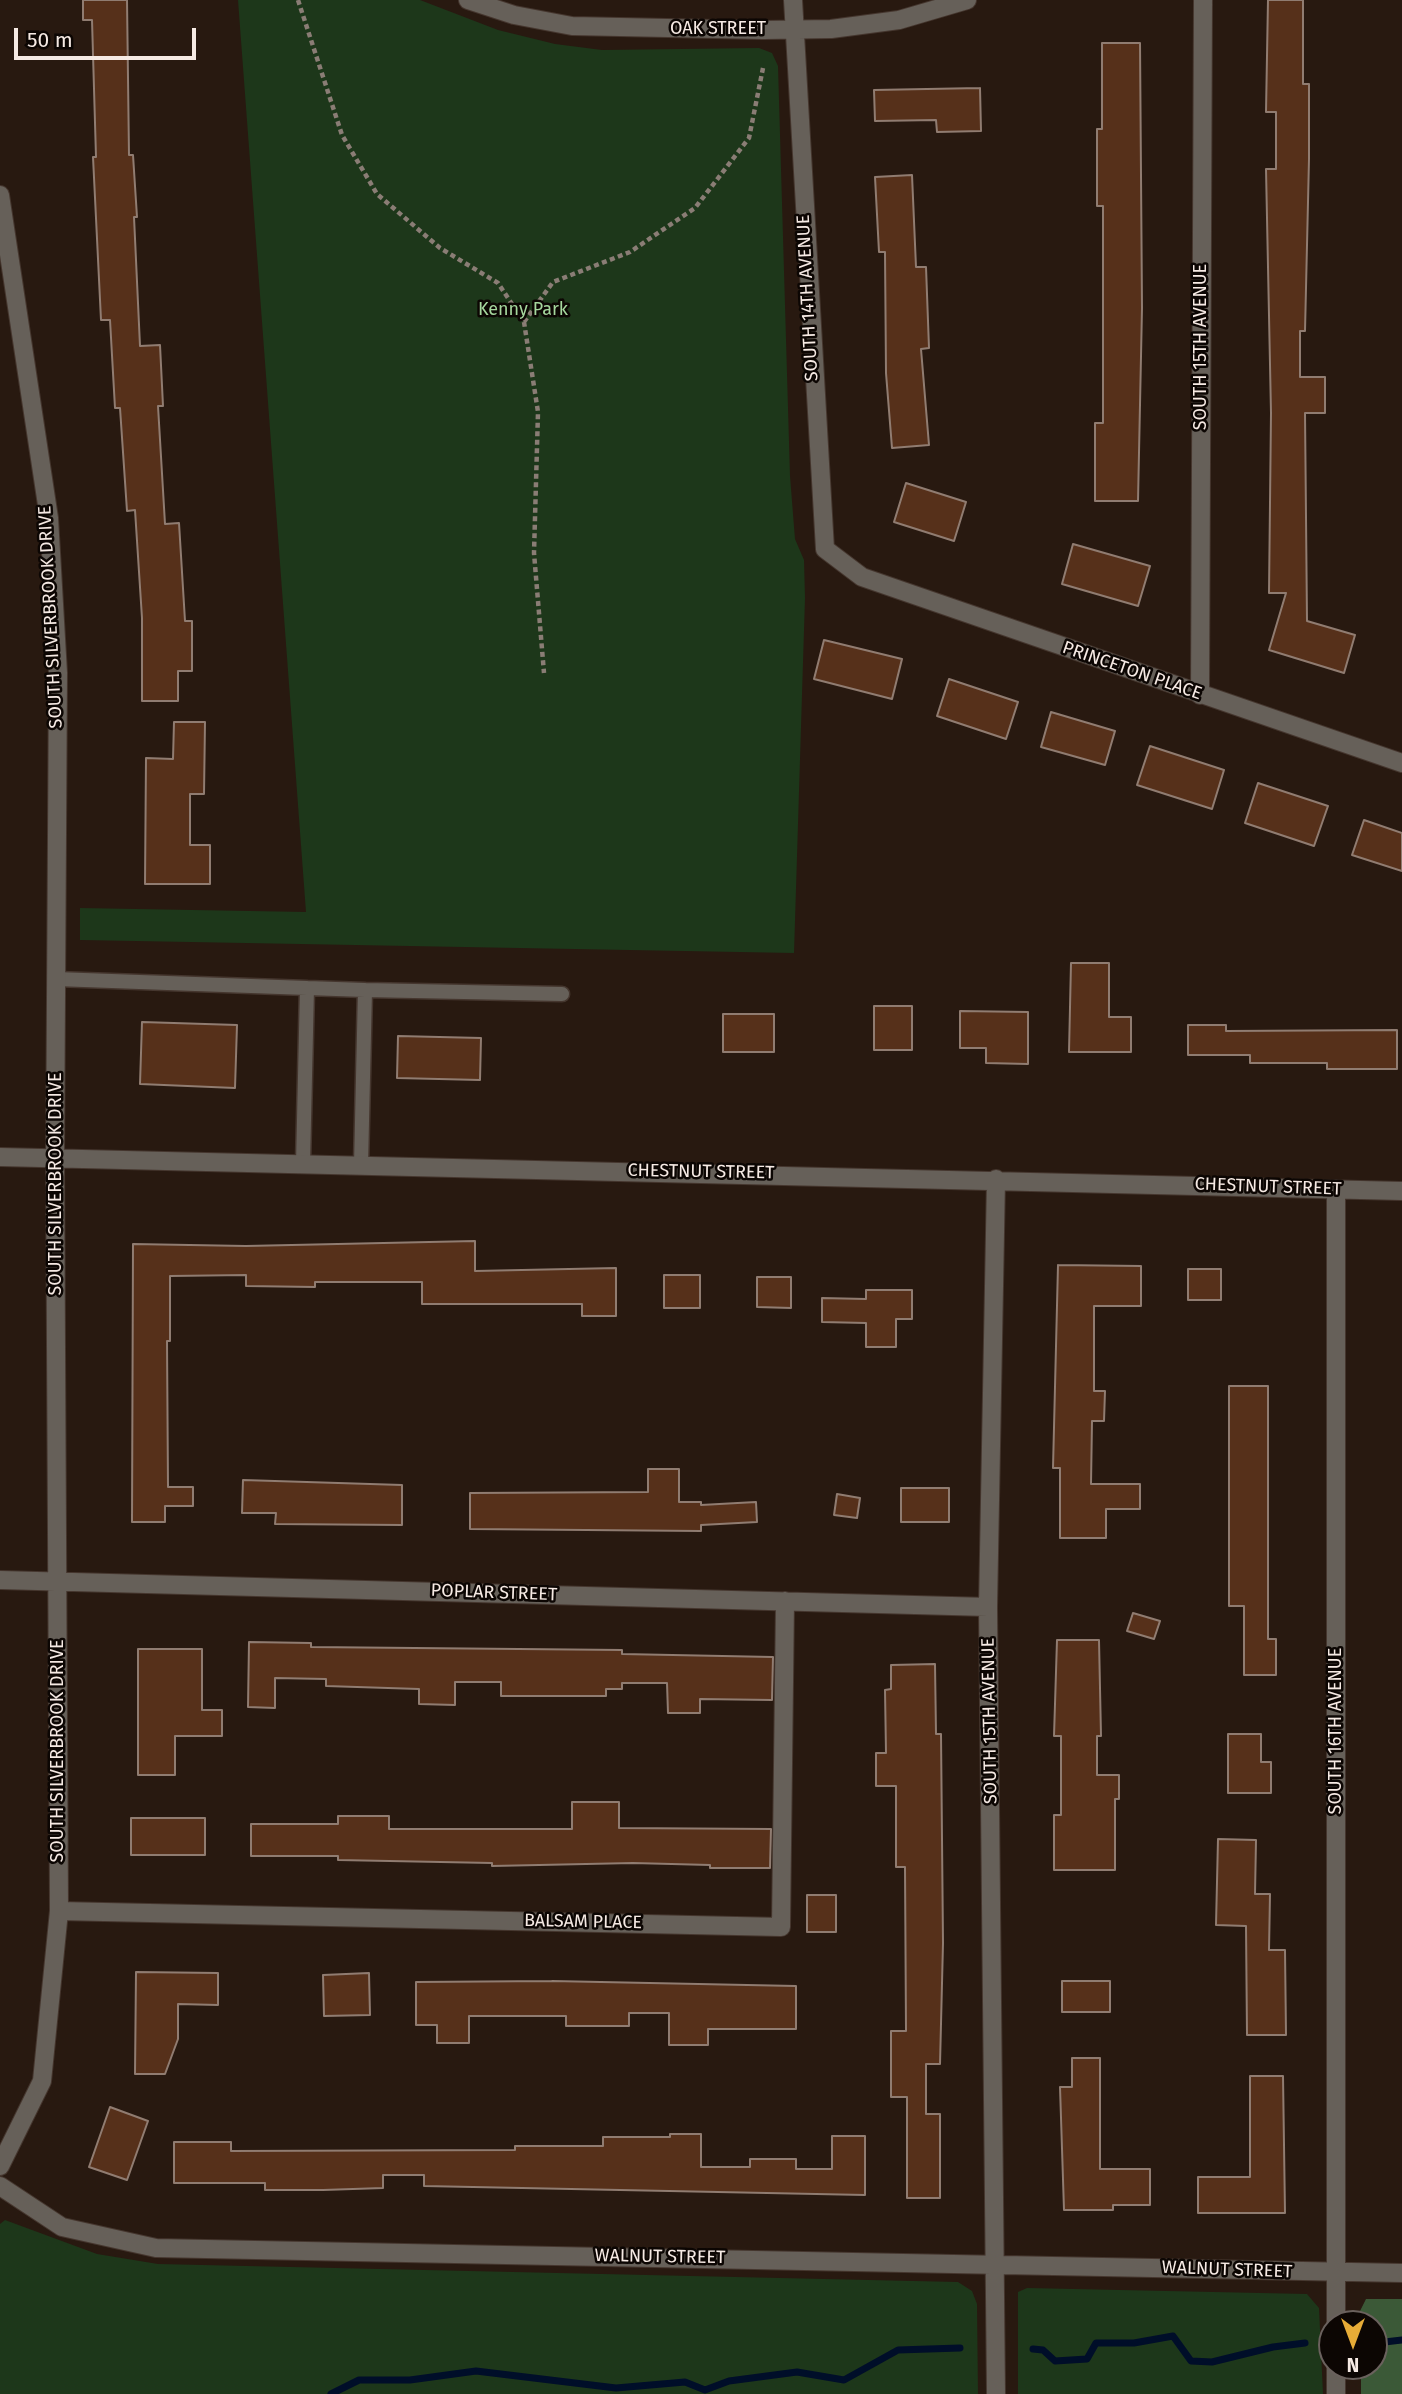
<!DOCTYPE html>
<style>
body{margin:0}
#map{position:relative;width:1402px;height:2394px;overflow:hidden;background:#281910;font-family:"Fira Sans",sans-serif}
canvas{display:block}
.north{position:absolute;left:1318px;top:2310px;width:70px;height:70px;box-sizing:border-box;background:#0c0603;border:2px solid #6a615d;border-radius:50%;rotate:180deg;font-size:19px;font-weight:700;line-height:28px;text-align:center;color:#f6eae4}
.north::after{content:'';display:block;margin:auto;width:24px;height:32px;background:#e7ac37;clip-path:polygon(50% 0,100% 100%,50% 72%,0 100%)}
.scale{position:absolute;left:14px;top:28px;width:182px;height:32px;box-sizing:border-box;border:4px solid #f6eae4;border-top:0;padding-left:9px;font-size:21px;line-height:24px;white-space:nowrap;color:#f6eae4;-webkit-text-stroke:5px #0c0603;paint-order:stroke}
</style>
<div id="map">
<canvas width="1402" height="2394"></canvas>
<div class="north">N</div>
<div class="scale">50 m</div>
</div>
<script>
const c = document.querySelector('canvas').getContext('2d');
c.lineJoin = 'round';
function fillPath(path, color) { c.fillStyle = color; c.fill(path, 'evenodd'); }
const poly = rows => new Path2D(rows.map(r => 'M' + r).join(''));
function strokePath(path, color, width, dash) { c.strokeStyle = color; c.lineWidth = width; c.lineCap = dash ? 'butt' : 'round'; c.setLineDash(dash || []); c.stroke(path); }
function label(font, color, halo, rows, align = 'center') {
  c.font = font + ' "Fira Sans",sans-serif'; c.lineWidth = 5; c.setLineDash([]); c.textBaseline = 'middle'; c.strokeStyle = halo; c.fillStyle = color; for (const [text, x, y, turn = 0] of rows) {
    c.save(); c.translate(x, y); c.rotate((+turn || 0) * Math.PI / 180); c.textAlign = isNaN(turn) ? turn : align; if (halo) c.strokeText(text, 0, 0); c.fillText(text, 0, 0); c.restore();
  }
}
fillPath(poly([
 [238,0,420,0,498,30,555,44,602,50,759,48,772,53,778,66,790,476,795,539,804,560,805,598,794,953,80,940,80,908,306,912],
 [5,2220,97,2254,158,2264,958,2282,972,2291,977,2304,978,2394,0,2394,0,2224],
 [1027,2288,1307,2294,1319,2308,1323,2394,1018,2394,1018,2292]
]), '#1d371a');
fillPath(poly([
 [1366,2299,1402,2299,1402,2394,1361,2394,1361,2366,1374,2366,1374,2324,1360,2324,1360,2311]
]), '#3b5937');
strokePath(poly([
 [1376,2343,1402,2340],
 [1033,2349,1043,2350,1055,2361,1087,2359,1096,2343,1134,2343,1173,2336,1191,2361,1212,2362,1273,2347,1305,2343],
 [331,2394,359,2380,410,2380,476,2371,616,2388,685,2382,705,2390,729,2381,797,2372,844,2380,898,2350,960,2348]
]), '#000e29', 7);
const building = poly([
 [83,0,127,0,129,155,133,155,137,217,134,217,140,346,160,345,163,406,158,406,165,524,179,523,185,621,192,621,192,671,178,671,178,701,142,701,142,618,135,510,127,511,120,408,115,408,110,320,101,320,93,157,96,157,92,20,83,20,83,0],
 [1268,0,1303,0,1303,84,1309,84,1309,159,1305,331,1300,331,1300,377,1325,377,1325,413,1305,413,1307,621,1355,635,1344,673,1269,650,1286,593,1269,593,1271,413,1266,169,1276,169,1276,112,1266,112,1268,0],
 [1102,43,1140,43,1142,308,1138,501,1095,501,1095,423,1103,423,1103,206,1097,206,1097,129,1102,129,1102,43],
 [980,88,981,131,937,132,936,120,875,121,874,90,980,88],
 [912,175,916,267,926,267,929,348,921,349,929,445,892,448,886,373,885,252,879,252,875,177,912,175],
 [906,483,966,502,954,541,894,522,906,483],
 [1073,544,1150,566,1138,606,1062,584,1073,544],
 [824,640,902,659,892,699,814,679,824,640],
 [949,679,1018,702,1006,739,937,716,949,679],
 [1051,712,1115,731,1105,765,1041,747,1051,712],
 [174,722,205,722,204,794,190,794,190,845,210,845,210,884,145,884,146,758,173,759,174,722],
 [1150,746,1224,770,1212,809,1137,785,1150,746],
 [1258,783,1328,806,1314,846,1245,823,1258,783],
 [1364,820,1402,833,1402,871,1352,855,1364,820],
 [1071,963,1109,963,1109,1017,1131,1017,1131,1052,1069,1052,1071,963],
 [874,1006,912,1006,912,1050,874,1050,874,1006],
 [960,1011,1028,1012,1028,1064,986,1063,986,1048,960,1048,960,1011],
 [723,1014,774,1014,774,1052,723,1052,723,1014],
 [142,1022,237,1025,235,1088,140,1084,142,1022],
 [1188,1025,1226,1025,1226,1031,1397,1030,1397,1069,1327,1069,1327,1063,1250,1063,1250,1055,1188,1055,1188,1025],
 [398,1036,481,1038,480,1080,397,1078,398,1036],
 [475,1241,475,1271,616,1268,616,1316,582,1316,582,1304,422,1304,422,1282,315,1282,315,1287,246,1286,246,1275,170,1276,170,1341,167,1341,168,1487,193,1487,193,1506,165,1506,165,1522,132,1522,133,1244,246,1246,475,1241],
 [1058,1265,1141,1266,1141,1306,1094,1306,1094,1391,1105,1391,1104,1421,1092,1421,1091,1484,1140,1484,1140,1509,1106,1509,1106,1538,1060,1538,1060,1468,1053,1468,1058,1265],
 [1188,1269,1221,1269,1221,1300,1188,1300,1188,1269],
 [664,1275,700,1275,700,1308,664,1308,664,1275],
 [757,1277,791,1277,791,1308,757,1307,757,1277],
 [866,1290,912,1290,912,1319,896,1319,896,1347,866,1347,866,1323,822,1322,822,1298,866,1299,866,1290],
 [1229,1386,1268,1386,1268,1639,1276,1639,1276,1675,1244,1675,1244,1606,1229,1606,1229,1386],
 [648,1469,679,1469,679,1502,701,1502,701,1505,756,1502,757,1522,701,1525,701,1531,470,1529,470,1493,648,1492,648,1469],
 [243,1480,402,1485,402,1525,275,1524,276,1513,242,1513,243,1480],
 [901,1488,949,1488,949,1522,901,1522,901,1488],
 [837,1494,860,1498,857,1518,834,1515,837,1494],
 [1133,1613,1160,1621,1154,1639,1127,1631,1133,1613],
 [1057,1640,1099,1640,1101,1736,1097,1736,1097,1775,1119,1775,1119,1799,1115,1799,1115,1870,1054,1870,1054,1815,1061,1815,1061,1736,1054,1736,1057,1640],
 [249,1642,311,1643,311,1647,622,1650,622,1654,773,1657,772,1700,700,1699,700,1713,668,1713,667,1683,622,1683,622,1689,606,1689,606,1696,501,1696,501,1682,455,1682,455,1705,419,1704,419,1689,326,1686,326,1679,275,1678,275,1708,248,1707,249,1642],
 [138,1649,202,1649,202,1710,222,1710,222,1736,175,1736,175,1775,138,1775,138,1649],
 [935,1664,936,1734,941,1734,943,1943,940,2064,926,2064,926,2114,940,2114,940,2198,907,2198,907,2097,891,2097,891,2031,906,2031,905,1867,896,1867,896,1786,876,1786,876,1753,886,1753,885,1690,891,1689,891,1665,935,1664],
 [1228,1734,1261,1734,1261,1762,1271,1762,1271,1793,1228,1793,1228,1734],
 [572,1802,619,1802,619,1828,771,1829,770,1868,710,1868,710,1865,633,1863,492,1866,492,1863,338,1860,338,1856,251,1856,251,1824,338,1824,338,1816,389,1816,389,1829,572,1829,572,1802],
 [131,1818,205,1818,205,1855,131,1855,131,1818],
 [1218,1839,1256,1840,1255,1894,1270,1894,1269,1950,1285,1950,1286,2035,1247,2035,1246,1926,1216,1925,1218,1839],
 [807,1895,836,1895,836,1932,807,1932,807,1895],
 [136,1972,218,1973,218,2005,178,2004,178,2039,165,2074,135,2074,136,1972],
 [369,1973,370,2015,324,2016,323,1975,369,1973],
 [552,1981,796,1986,796,2029,708,2029,708,2045,669,2045,669,2013,629,2013,629,2026,566,2026,566,2016,469,2016,469,2043,437,2043,437,2025,416,2025,416,1982,552,1981],
 [1062,1981,1110,1981,1110,2012,1062,2012,1062,1981],
 [1072,2058,1100,2058,1100,2169,1150,2169,1150,2205,1113,2205,1113,2210,1064,2210,1060,2087,1072,2087,1072,2058],
 [1250,2076,1283,2076,1285,2213,1198,2213,1198,2177,1250,2177,1250,2076],
 [110,2107,148,2121,127,2180,89,2167,110,2107],
 [670,2134,701,2134,701,2167,750,2167,750,2159,796,2159,796,2169,832,2169,832,2136,865,2136,865,2195,424,2186,424,2175,383,2175,383,2188,323,2190,265,2190,265,2183,174,2183,174,2142,231,2142,231,2151,515,2150,515,2146,603,2146,603,2137,670,2137,670,2134]
]);
fillPath(building, '#56301a');
strokePath(building, '#907c71', 2);
const service = poly([
 [56,979,307,988,303,1164],
 [307,988,365,990],
 [361,1165,365,990,562,994]
]);
const minor = poly([
 [468,0,514,15,572,26,763,30,831,29,899,20,967,0],
 [793,0,825,549,862,577,1402,763],
 [0,195,49,518,58,673,55,1158,59,1911,42,2081,0,2166],
 [1200,695,1203,0],
 [0,1157,1402,1191],
 [0,1580,988,1607],
 [59,1911,781,1927,785,1601],
 [0,2186,62,2227,156,2248,1402,2273],
 [1336,2324,1336,1189],
 [1336,2366,1336,2394],
 [996,2394,988,1607,996,1179]
]);
strokePath(service, '#45362e', 17);
strokePath(minor, '#45362e', 20);
strokePath(poly([
 [298,0,342,135,377,194,440,248,498,283,524,322,538,412,534,553,544,673],
 [524,322,553,282,630,252,695,208,749,138,763,68]
]), '#8a7d75', 4.5, [5, 3.5]);
strokePath(service, '#666059', 14);
strokePath(minor, '#666059', 18);
label('18px', '#f6eae4', '#0c0603', [
 ["OAK STREET",718,29],
 ["SOUTH 14TH AVENUE",808,298,-93],
 ["SOUTH 15TH AVENUE",1201,347,-90],
 ["SOUTH SILVERBROOK DRIVE",51,617,-93],
 ["PRINCETON PLACE",1132,671,19],
 ["CHESTNUT STREET",701,1172,1],
 ["SOUTH SILVERBROOK DRIVE",56,1184,-90],
 ["CHESTNUT STREET",1268,1187,2],
 ["POPLAR STREET",494,1593,2],
 ["SOUTH 15TH AVENUE",990,1721,-91],
 ["SOUTH 16TH AVENUE",1336,1731,-90],
 ["SOUTH SILVERBROOK DRIVE",58,1751,-90],
 ["BALSAM PLACE",583,1922,1],
 ["WALNUT STREET",660,2257,1],
 ["WALNUT STREET",1227,2270,2]
]);
label('18px', '#a5d79d', '#0c0603', [
 ["Kenny Park",523,310]
]);
</script>
